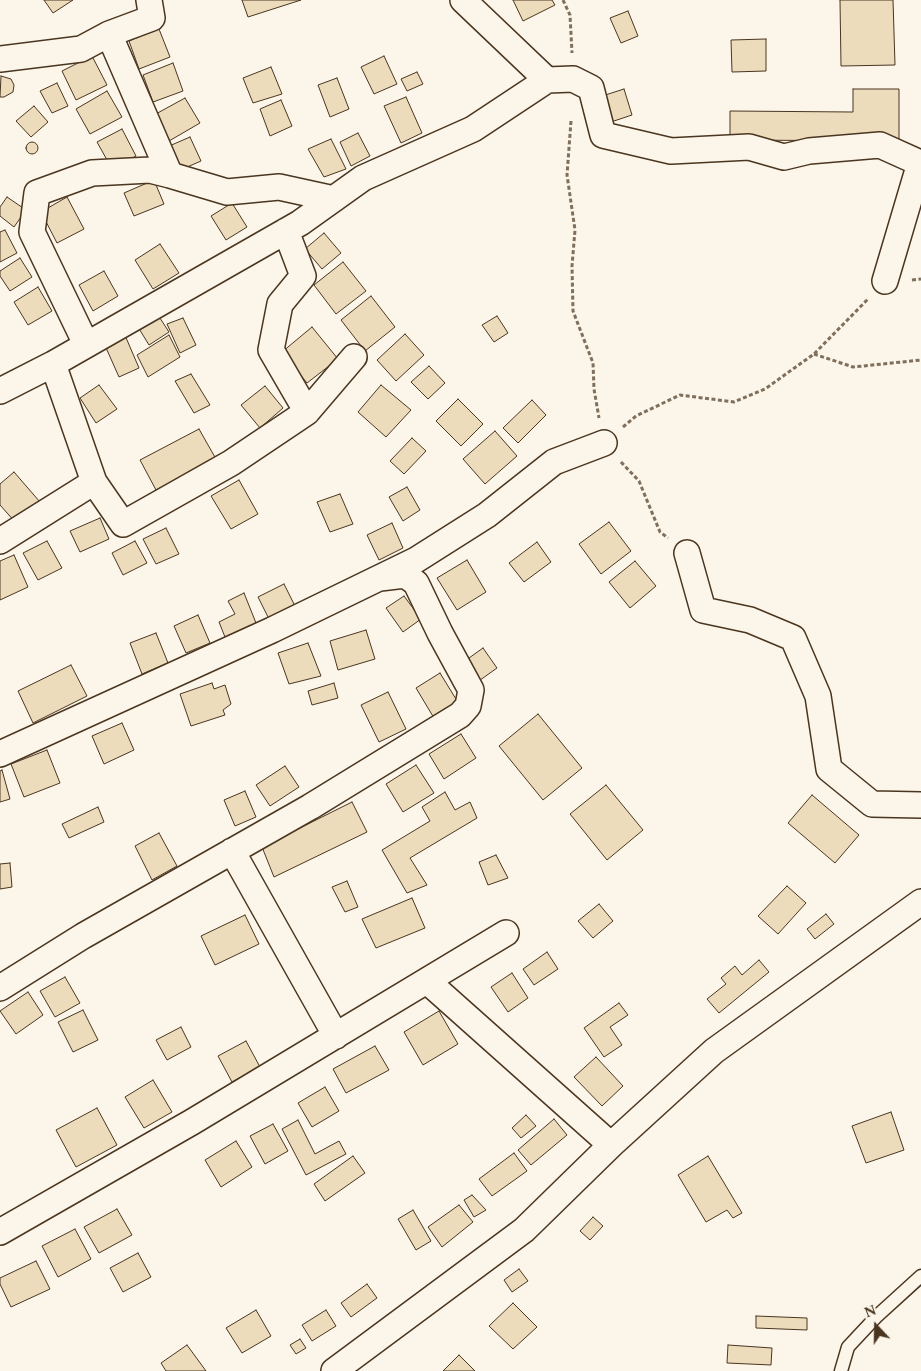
<!DOCTYPE html>
<style>
body{margin:0}
#map{position:relative;width:921px;height:1371px;overflow:hidden;background:#fbf6e9;font-family:Spectral,serif}
canvas{display:block}
.north{position:absolute;left:851px;top:1301px;width:50px;height:50px;-webkit-text-stroke:4px #fbf6e9;paint-order:stroke;rotate:339deg;font-size:14px;font-weight:700;line-height:20px;text-align:center;color:#4a3520}
.north::after{content:'';display:block;margin:auto;width:18px;height:22px;background:#4a3520;clip-path:polygon(50% 0,100% 100%,50% 72%,0 100%)}
</style>
<div id="map">
<canvas width="921" height="1371"></canvas>
<div class="north">N</div>
</div>
<script>
const c = document.querySelector('canvas').getContext('2d');
c.lineJoin = 'round';
function fillPath(path, color) { c.fillStyle = color; c.fill(path, 'evenodd'); }
const poly = rows => new Path2D(rows.map(r => 'M' + r).join(''));
function strokePath(path, color, width, dash) { c.strokeStyle = color; c.lineWidth = width; c.lineCap = dash ? 'butt' : 'round'; c.setLineDash(dash || []); c.stroke(path); }
const building = poly([
 [44,0,73,0,53,13,44,0],
 [242,0,301,0,248,17,242,0],
 [513,0,552,0,555,5,523,21,513,0],
 [840,0,893,0,895,65,841,66,840,0],
 [628,11,638,36,621,43,610,18,628,11],
 [159,29,170,57,139,69,129,41,159,29],
 [766,39,766,71,732,72,731,40,766,39],
 [92,56,107,85,76,100,62,71,92,56],
 [384,56,397,84,374,94,361,67,384,56],
 [173,63,183,91,153,102,143,75,173,63],
 [271,67,282,94,253,103,243,78,271,67],
 [417,72,423,84,407,91,401,79,417,72],
 [1,76,11,79,14,85,13,92,4,97,0,97,1,76],
 [337,78,349,109,330,117,318,85,337,78],
 [57,83,68,106,52,113,40,91,57,83],
 [624,89,632,115,608,123,599,97,624,89],
 [853,89,899,89,899,141,730,140,730,111,853,112,853,89],
 [107,91,122,117,90,134,76,109,107,91],
 [406,97,422,133,401,143,384,106,406,97],
 [185,98,200,123,169,141,154,115,185,98],
 [281,100,292,126,270,136,260,109,281,100],
 [34,106,48,122,31,137,16,121,34,106],
 [122,129,136,156,112,169,97,142,122,129],
 [358,133,370,156,351,166,340,142,358,133],
 [190,137,201,161,178,171,167,147,190,137],
 [331,139,346,169,324,177,308,149,331,139],
 '26 148a6 6 0 1 1 12 0a6 6 0 1 1-12 0Z',
 [154,180,164,204,134,216,124,193,154,180],
 [7,197,26,210,14,227,0,216,0,207,7,197],
 [67,197,84,229,57,243,41,212,67,197],
 [232,203,247,227,226,240,211,216,232,203],
 [5,230,17,253,0,262,0,232,5,230],
 [324,233,341,253,322,269,305,249,324,233],
 [160,244,179,273,153,289,135,260,160,244],
 [20,258,32,277,10,291,0,276,0,271,20,258],
 [343,262,366,291,336,314,314,285,343,262],
 [104,271,118,296,93,311,79,285,104,271],
 [38,287,52,311,28,325,14,302,38,287],
 [371,296,395,327,365,351,341,320,371,296],
 [158,315,169,332,149,345,138,327,158,315],
 [497,316,508,333,494,342,482,325,497,316],
 [183,318,196,345,180,353,167,324,183,318],
 [312,327,338,359,307,383,282,352,312,327],
 [124,333,139,368,119,377,103,341,124,333],
 [405,334,424,355,396,381,377,360,405,334],
 [169,335,180,357,148,377,137,355,169,335],
 [429,366,445,383,428,399,411,382,429,366],
 [191,374,210,405,194,413,175,381,191,374],
 [99,385,117,409,96,423,80,398,99,385],
 [381,385,411,410,386,437,358,412,381,385],
 [265,386,283,408,260,428,241,405,265,386],
 [458,399,483,424,461,446,436,421,458,399],
 [532,400,546,415,518,443,503,428,532,400],
 [199,429,216,459,156,490,140,460,199,429],
 [495,431,517,456,485,484,463,459,495,431],
 [412,438,426,451,404,474,390,461,412,438],
 [14,472,40,502,16,523,0,505,0,484,14,472],
 [239,480,258,514,231,529,211,496,239,480],
 [407,487,420,510,403,521,389,497,407,487],
 [340,494,353,524,330,532,317,502,340,494],
 [100,518,109,539,80,552,70,531,100,518],
 [609,522,631,551,601,574,579,544,609,522],
 [392,523,403,548,379,560,367,535,392,523],
 [166,528,179,554,156,564,143,539,166,528],
 [47,541,62,568,38,580,23,553,47,541],
 [135,541,147,563,123,575,112,553,135,541],
 [537,542,551,562,524,582,509,563,537,542],
 [14,555,28,587,0,600,0,561,14,555],
 [467,560,486,592,457,610,437,578,467,560],
 [635,561,656,586,630,608,609,582,635,561],
 [284,584,295,606,269,619,258,597,284,584],
 [244,593,256,623,225,637,219,622,235,614,228,601,244,593],
 [404,596,421,619,403,632,386,608,404,596],
 [198,615,210,643,186,653,174,626,198,615],
 [366,630,375,659,338,670,330,641,366,630],
 [156,633,168,663,142,674,130,643,156,633],
 [308,643,321,676,289,684,278,653,308,643],
 [483,648,497,668,476,683,462,663,483,648],
 [71,665,87,696,33,723,18,691,71,665],
 [440,673,459,704,434,718,416,688,440,673],
 [212,683,214,689,225,685,231,704,223,710,225,715,191,726,180,694,212,683],
 [334,683,338,698,312,705,308,691,334,683],
 [388,692,406,729,379,742,361,705,388,692],
 [538,714,582,768,543,800,499,746,538,714],
 [122,723,134,750,104,764,92,736,122,723],
 [461,734,476,758,444,779,429,754,461,734],
 [47,750,60,783,24,797,11,764,47,750],
 [416,765,434,793,403,812,386,784,416,765],
 [285,766,299,787,270,806,256,785,285,766],
 [2,770,10,799,0,802,0,771,2,770],
 [606,785,643,830,607,860,570,814,606,785],
 [245,791,256,817,235,826,224,800,245,791],
 [445,792,455,810,470,802,477,818,410,858,427,885,407,893,382,850,430,821,422,807,445,792],
 [812,795,859,835,835,863,788,823,812,795],
 [352,802,367,832,274,877,262,847,352,802],
 [98,807,104,822,69,838,62,824,98,807],
 [159,833,177,866,152,880,135,846,159,833],
 [496,855,508,878,488,885,479,862,496,855],
 [10,863,12,887,0,889,0,864,10,863],
 [347,881,358,907,345,912,332,887,347,881],
 [787,886,806,903,778,934,758,916,787,886],
 [412,898,425,928,376,948,362,919,412,898],
 [599,904,613,921,593,938,578,921,599,904],
 [826,914,834,924,815,939,807,929,826,914],
 [245,915,259,944,215,965,201,936,245,915],
 [547,952,558,969,534,985,523,969,547,952],
 [759,960,769,972,719,1013,707,999,726,984,721,978,735,966,742,975,759,960],
 [512,973,528,998,508,1012,491,987,512,973],
 [65,977,80,1003,55,1017,40,991,65,977],
 [28,992,43,1015,16,1034,0,1011,28,992],
 [619,1003,628,1015,610,1027,622,1045,604,1057,584,1028,619,1003],
 [83,1010,98,1040,73,1052,58,1022,83,1010],
 [439,1011,458,1044,423,1065,404,1032,439,1011],
 [181,1027,191,1047,167,1060,156,1040,181,1027],
 [246,1041,260,1067,232,1082,218,1056,246,1041],
 [375,1046,389,1070,346,1093,333,1069,375,1046],
 [596,1057,623,1086,602,1106,574,1077,596,1057],
 [153,1080,172,1112,144,1128,125,1097,153,1080],
 [325,1087,339,1111,312,1127,298,1103,325,1087],
 [97,1108,117,1145,76,1167,56,1130,97,1108],
 [891,1112,904,1150,866,1163,852,1126,891,1112],
 [526,1115,536,1126,521,1138,512,1128,526,1115],
 [554,1119,567,1135,531,1165,518,1150,554,1119],
 [298,1120,315,1154,339,1141,346,1154,306,1175,282,1129,298,1120],
 [273,1124,288,1151,265,1164,250,1136,273,1124],
 [236,1141,252,1167,221,1187,205,1160,236,1141],
 [514,1153,527,1171,492,1196,479,1179,514,1153],
 [353,1156,365,1173,325,1201,314,1184,353,1156],
 [708,1156,742,1213,733,1218,727,1210,706,1222,678,1175,708,1156],
 [472,1195,486,1210,474,1217,464,1200,472,1195],
 [459,1205,473,1222,442,1247,428,1227,459,1205],
 [117,1209,132,1235,99,1253,84,1227,117,1209],
 [413,1210,431,1241,416,1250,398,1219,413,1210],
 [593,1217,603,1226,590,1240,580,1231,593,1217],
 [75,1229,91,1259,58,1277,42,1246,75,1229],
 [138,1253,151,1277,123,1292,110,1268,138,1253],
 [36,1261,50,1289,11,1307,0,1284,0,1278,36,1261],
 [519,1269,528,1281,512,1292,504,1280,519,1269],
 [367,1284,377,1298,351,1317,341,1303,367,1284],
 [513,1303,537,1327,513,1349,489,1326,513,1303],
 [256,1310,271,1336,242,1353,226,1328,256,1310],
 [326,1310,336,1326,312,1341,302,1325,326,1310],
 [756,1316,807,1318,807,1330,756,1328,756,1316],
 [300,1339,306,1348,296,1354,290,1345,300,1339],
 [187,1345,206,1371,166,1371,161,1363,187,1345],
 [728,1345,772,1348,771,1365,727,1363,728,1345],
 [459,1355,475,1371,443,1371,459,1355]
]);
fillPath(building, '#ecdcbc');
strokePath(building, '#4a3520', 1);
const lane = poly([
 [841,1371,848,1347,877,1316,921,1276]
]);
const street = poly([
 [149,0,152,18,109,34,170,175,227,192,279,187,334,199],
 [463,0,547,80,573,79,591,88,603,135,671,151,749,147,784,157,809,151,880,145,920,163,885,281],
 [0,59,81,49,109,34],
 [286,231,303,276,280,304,271,350,307,412],
 [86,344,32,232,37,193,92,173,150,170,170,175],
 [53,364,94,482],
 [0,391,53,364,300,223,363,178,473,129,547,80],
 [0,541,94,482,123,524,231,463,307,412,354,357],
 [687,553,703,610,750,620,793,638,818,696,829,769,872,804,921,805],
 [0,754,272,630,416,560,487,515,554,462,604,443],
 [232,851,336,1036],
 [427,981,611,1145],
 [0,988,83,936,310,807,460,715,468,706,471,690,440,633,416,583,405,575,380,578],
 [0,1232,192,1122,506,933],
 [334,1371,524,1230,611,1145,714,1051,921,902]
]);
strokePath(lane, '#4a3520', 15);
strokePath(street, '#4a3520', 28);
strokePath(poly([
 [563,0,570,15,572,53],
 [571,121,567,175,575,230,572,266,573,311,593,363,594,389,599,418],
 [912,280,921,279],
 [814,354,853,367,921,360],
 [623,427,636,416,680,395,734,402,765,389,814,354,868,299],
 [621,462,639,481,660,532,668,538]
]), '#7f6f5c', 3, [4, 2.5]);
strokePath(lane, '#fbf6e9', 12);
strokePath(street, '#fbf6e9', 25);
</script>
